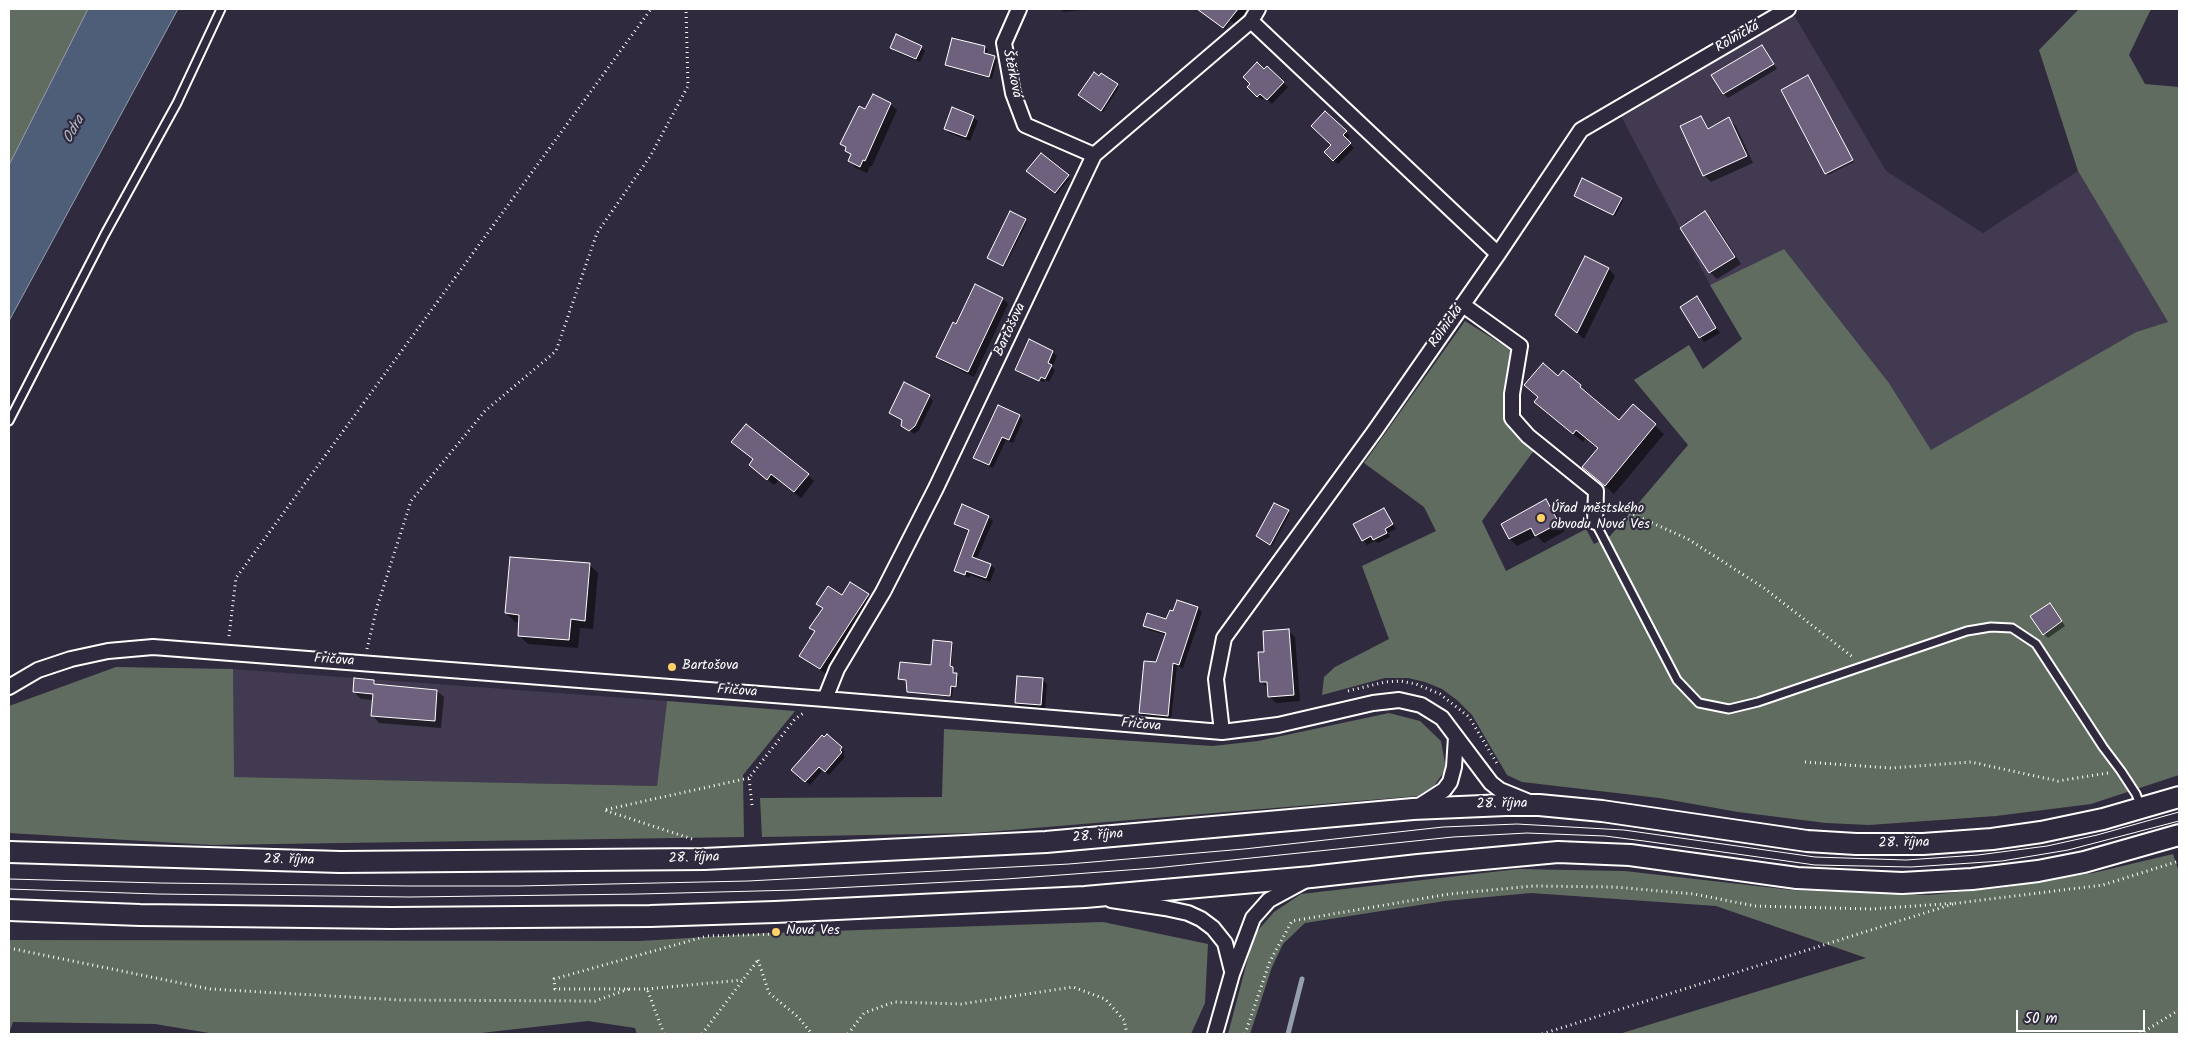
<!DOCTYPE html>
<meta charset="utf-8">
<style>
body{margin:0}
#map{position:relative;width:2188px;height:1043px;overflow:hidden;background:#2f2a3d;font-family:Kalam,sans-serif}
canvas{display:block}
.frame{position:absolute;inset:0;border:10px solid #fff;pointer-events:none}
.scale{position:absolute;left:2016px;top:1010px;width:129px;height:22px;box-sizing:border-box;border:2px solid #fff;border-top:0;padding-left:6px;font-size:15px;line-height:18px;white-space:nowrap;color:#fff;-webkit-text-stroke:4px #2f2a3d;paint-order:stroke}
</style>
<div id="map">
<canvas width="2188" height="1043"></canvas>
<div class="frame"></div>
<div class="scale">50 m</div>
</div>
<script>
const c = document.querySelector('canvas').getContext('2d');
c.lineJoin = 'round';
function fillPath(path, color) { c.fillStyle = color; c.fill(path, 'evenodd'); }
const poly = rows => new Path2D(rows.map(r => 'M' + r).join(''));
function strokePath(path, color, width, dash) { c.strokeStyle = color; c.lineWidth = width; c.lineCap = dash ? 'butt' : 'round'; c.setLineDash(dash || []); c.stroke(path); }
function label(font, color, halo, rows, align = 'center') {
  c.font = font + ' Kalam,sans-serif'; c.lineWidth = 4.5; c.setLineDash([]); c.textBaseline = 'middle'; c.strokeStyle = halo; c.fillStyle = color; for (const [text, x, y, turn = 0] of rows) {
    c.save(); c.translate(x, y); c.rotate((+turn || 0) * Math.PI / 180); c.textAlign = isNaN(turn) ? turn : align; if (halo) c.strokeText(text, 0, 0); c.fillText(text, 0, 0); c.restore();
  }
}
fillPath(poly([
 [1794,15,1886,171,1983,233,2078,171,2168,322,2136,332,1931,451,1889,383,1784,249,1710,285,1621,116],
 [233,669,667,701,657,786,233,777]
]), '#423a50');
fillPath(poly([
 [9,9,88,9,9,165],
 [2079,9,2151,9,2129,55,2145,84,2179,87,2179,775,2091,804,1996,816,1869,825,1826,823,1738,812,1659,798,1522,782,1507,775,1472,715,1457,700,1442,689,1425,682,1408,678,1385,678,1322,695,1324,677,1335,667,1389,639,1362,566,1436,531,1424,507,1364,463,1465,321,1511,350,1506,403,1541,441,1482,521,1506,571,1586,529,1594,544,1610,536,1630,513,1688,445,1634,380,1689,345,1703,369,1742,339,1710,285,1784,249,1889,383,1931,450,2136,332,2168,322,2078,171,2039,50],
 [116,667,233,669,234,777,657,786,667,701,795,711,743,775,744,837,211,845,9,833,9,706],
 [1389,713,1420,721,1441,741,1446,769,1434,786,1418,796,975,833,762,837,760,798,942,797,944,729,1213,746,1258,741],
 [2173,854,2179,872,2179,1034,1619,1034,1866,958,1716,906,1531,893,1445,901,1305,923,1283,944,1272,967,1250,1034,1228,1034,1254,935,1274,912,1301,894,1518,869,1625,871,1792,890,1929,895,2000,888,2093,873],
 [1103,922,1208,944,1205,1003,1191,1034,637,1034,635,1028,588,1021,472,1034,215,1034,155,1024,13,1022,9,1033,9,940,640,941,769,933]
]), '#616c60');
const water = poly([
 [88,9,178,9,9,321,9,165,88,9]
]);
fillPath(water, '#4f5e78');
strokePath(water, '#959eae', 1);
fillPath(poly([
 [1060,9,1081,9,1081,10,1064,12],
 [1212,9,1248,9,1235,24,1231,21,1225,29,1207,15],
 [891,47,921,47,925,51,920,62,896,52],
 [985,47,988,50,987,55,997,60,992,79,949,67,946,64],
 [1762,47,1777,69,1728,98,1724,94],
 [1267,68,1288,87,1272,104,1265,97,1262,100,1249,87],
 [1102,75,1119,87,1103,112,1081,97],
 [1810,79,1854,162,1828,175,1782,90],
 [890,104,897,110,872,166,870,166,867,173,856,168,849,161,852,156,842,144,865,110],
 [1325,112,1350,136,1346,140,1354,148,1338,164,1325,152,1332,145],
 [973,117,978,121,970,141,949,133,945,128],
 [1701,118,1710,129,1729,119,1736,126,1753,163,1711,182,1704,175,1682,126],
 [1041,155,1070,178,1057,194,1030,173],
 [1577,197,1621,199,1623,201,1615,216],
 [1705,213,1712,219,1741,264,1717,279,1710,272,1681,228],
 [1025,220,1027,222,1005,266,990,259],
 [1585,258,1609,269,1615,276,1584,339,1563,321],
 [976,286,1003,299,1008,304,974,377,943,362,938,357,957,325],
 [1697,298,1720,333,1704,342,1682,307],
 [1052,352,1057,356,1052,367,1055,370,1049,382,1045,380,1044,382,1019,371,1019,373,1016,370],
 [1559,378,1580,386,1619,422,1633,405,1664,434,1614,494,1584,467,1599,449,1586,438,1583,442,1545,410,1539,398,1526,385],
 [929,396,933,401,919,430,914,434,902,425,903,421,890,413],
 [1019,416,1023,420,1013,443,1006,440,993,468,979,462,975,458],
 [757,471,808,475,814,481,801,498,779,480,774,485],
 [1546,501,1553,508,1565,531,1544,543,1537,536,1517,546,1510,539,1502,524],
 [1275,504,1290,513,1272,546,1259,538],
 [1384,509,1396,529,1388,533,1390,537,1378,543,1375,541,1367,545,1363,540],
 [988,517,993,521,976,560,991,565,995,569,990,582,970,575,969,578,956,570,969,532,955,524],
 [589,564,598,573,593,629,580,628,578,648,528,644,519,635,520,622,515,622,506,613],
 [868,595,873,600,826,674,801,656,815,632,811,628,824,610,818,603,842,597],
 [1198,608,1202,612,1183,668,1177,666,1171,719,1144,717,1140,713,1166,635,1149,630,1145,625,1167,621,1174,612],
 [2054,609,2065,626,2048,638,2044,634],
 [1288,631,1295,637,1300,701,1276,703,1269,696,1269,689,1261,682,1266,653],
 [951,644,953,645,951,668,954,670,954,674,959,676,957,688,953,688,952,697,910,693,908,681,900,678,932,666],
 [1043,680,1047,684,1045,709,1020,707,1016,703],
 [374,681,379,686,437,691,444,697,441,728,379,723,373,716,374,700,361,699,354,692],
 [827,736,845,752,843,754,845,757,829,775,823,770,810,785,796,774]
]), '#0007');
strokePath(poly([
 [1288,1034,1302,979]
]), '#959eae', 5);
const building = poly([
 [1197,9,1238,9,1223,28,1197,9],
 [896,34,922,46,916,59,890,48,896,34],
 [952,38,985,46,984,53,995,56,989,77,945,65,952,38],
 [1762,45,1774,64,1723,94,1711,75,1762,45],
 [1257,62,1264,69,1267,66,1284,82,1267,100,1260,94,1257,97,1247,87,1250,84,1243,77,1257,62],
 [1094,72,1099,76,1101,73,1118,84,1101,111,1078,95,1094,72],
 [1808,75,1853,160,1825,174,1781,90,1808,75],
 [873,94,891,103,865,161,863,160,860,167,848,161,851,154,845,151,846,147,840,144,859,106,865,109,873,94],
 [952,107,974,116,966,137,944,129,952,107],
 [1325,111,1347,131,1343,135,1351,143,1333,161,1324,152,1331,145,1311,126,1325,111],
 [1701,116,1708,129,1729,117,1747,156,1703,176,1680,126,1701,116],
 [1041,153,1069,175,1055,193,1026,171,1041,153],
 [1582,178,1622,198,1613,215,1574,196,1582,178],
 [1010,211,1026,219,1003,266,987,258,1010,211],
 [1705,211,1735,257,1709,273,1680,228,1705,211],
 [1585,256,1609,268,1577,333,1555,315,1585,256],
 [975,284,1003,298,968,372,936,357,953,322,956,324,975,284],
 [1697,296,1716,328,1699,338,1680,307,1697,296],
 [1029,339,1053,351,1048,363,1052,365,1045,379,1041,377,1039,381,1015,370,1029,339],
 [1543,363,1558,376,1563,370,1581,385,1580,387,1619,420,1633,404,1656,424,1605,486,1582,467,1598,448,1576,430,1573,434,1534,402,1538,397,1524,385,1543,363],
 [904,382,930,395,915,426,909,431,901,426,902,420,889,413,904,382],
 [998,405,1020,415,1009,440,1002,437,989,465,973,458,998,405],
 [746,424,809,474,794,492,771,474,767,480,749,465,753,459,731,442,746,424],
 [1546,499,1559,523,1535,536,1531,528,1509,539,1501,524,1546,499],
 [1274,503,1289,510,1270,545,1256,536,1274,503],
 [962,504,989,516,972,557,991,564,986,578,966,571,965,575,954,571,969,530,954,524,962,504],
 [1384,508,1393,524,1385,529,1387,533,1373,540,1371,536,1362,541,1353,524,1384,508],
 [510,557,590,563,585,621,571,619,569,640,518,636,519,615,505,613,510,557],
 [850,582,869,594,820,669,799,656,815,631,809,628,823,608,816,604,828,586,842,595,850,582],
 [1177,600,1198,607,1179,665,1173,663,1168,716,1139,713,1144,661,1156,662,1166,633,1143,626,1147,613,1166,619,1170,610,1173,611,1177,600],
 [2050,603,2062,621,2043,635,2030,616,2050,603],
 [1289,629,1294,695,1268,697,1267,682,1260,682,1258,652,1264,652,1263,631,1289,629],
 [933,640,952,642,950,666,953,667,953,673,957,673,956,687,951,686,950,696,907,692,906,680,898,679,900,662,931,665,933,640],
 [1017,676,1043,678,1041,705,1015,703,1017,676],
 [354,678,374,680,374,684,437,690,435,721,371,716,373,694,353,692,354,678],
 [827,734,842,747,840,750,842,752,825,772,819,767,805,782,791,770,822,735,824,737,827,734]
]);
fillPath(building, '#6e617e');
strokePath(building, '#fff', 1);
const lane = poly([
 [9,421,105,234,177,103,221,9],
 [1595,522,1677,680,1699,703,1729,709,1758,702,1967,631,1991,627,2012,628,2036,644,2103,747,2121,771,2136,794,2141,807]
]);
const street = poly([
 [1019,9,1004,43,1013,93,1025,125,1094,155],
 [1251,21,1498,254],
 [1463,305,1520,346,1512,394,1512,418,1528,436,1596,491,1595,522],
 [9,687,38,670,71,659,108,651,153,647,825,699,1222,732,1278,725,1373,703,1399,700,1421,705,1442,718,1491,783,1500,790,1527,801],
 [825,699,837,669,883,592,936,488,1094,155,1251,21,1258,9],
 [1222,732,1216,679,1224,638,1374,432,1498,254,1581,130,1788,9],
 [1416,808,1444,790,1450,782,1454,767,1456,737],
 [1111,900,1165,908,1188,913,1201,919,1213,928,1225,943,1232,971],
 [1215,1034,1232,974,1253,918,1269,900,1304,881]
]);
const secondary = poly([
 [9,852,340,862,704,859,1046,842,1413,809,1506,805,1539,805,1602,811,1807,841,1856,844,1923,844,1992,839,2041,832,2103,819,2179,797],
 [9,910,140,915,391,918,650,916,775,912,1085,897,1311,877,1418,865,1558,852,1630,855,1797,878,1902,883,1972,879,2038,871,2084,862,2179,835]
]);
strokePath(lane, '#fff', 11);
strokePath(street, '#fff', 18);
strokePath(secondary, '#fff', 24);
strokePath(poly([
 [1609,510,1630,513,1688,539,1764,588,1854,658],
 [229,636,236,578,651,9],
 [367,649,377,607,411,501,485,411,556,351,597,233,651,155,688,86,686,9],
 [1348,691,1385,682,1400,681,1416,684,1440,694,1469,717,1498,765],
 [1805,762,1891,768,1971,762,2058,781,2108,773],
 [752,805,749,778,795,719,805,712],
 [692,839,604,810,749,778],
 [9,948,210,989,401,1000,595,1001,629,989],
 [758,960,769,993,798,1017,812,1034],
 [647,989,742,980],
 [664,1034,647,989,555,989,554,979,707,936,777,934],
 [702,1034,758,960],
 [848,1034,864,1013,894,1002,961,1004,1073,987,1105,999,1124,1020,1127,1034],
 [1245,1034,1270,961,1292,921,1449,894,1533,886,1615,887,1694,894,1755,906,1871,909,1958,903,2103,885,2179,861],
 [1542,1034,1953,904],
 [2140,1034,2179,1010]
]), '#fff', 3, [1, 4]);
strokePath(lane, '#2f2a3d', 7);
strokePath(street, '#2f2a3d', 14);
strokePath(secondary, '#2f2a3d', 20);
strokePath(poly([
 [9,879,160,883,409,886,518,886,748,881,1069,864,1244,849,1443,827,1517,824,1624,830,1815,857,1906,860,1978,855,2047,846,2097,835,2179,812],
 [9,889,157,894,410,897,639,894,796,890,1006,879,1155,868,1453,837,1527,833,1605,836,1644,841,1815,865,1911,867,2002,861,2068,850,2179,821]
]), '#fff', 1);
for (const [x, y, r, color] of [
 [1541,518,5,"#ffd166"],
 [672,667,5,"#ffd166"],
 [776,932,5,"#ffd166"]
]) { const dot = new Path2D(); dot.arc(x, y, r, 0, 2 * Math.PI); c.fillStyle = color; c.fill(dot); strokePath(dot, '#2f2a3d', 2); }
label('14px', '#fff', '#2f2a3d', [
 ["Rolnická",1738,38,-30],
 ["Štěrková",1011,74,78],
 ["Rolnická",1447,327,-55],
 ["Bartošova",1011,330,-65],
 ["Fričova",334,661,4],
 ["Fričova",737,692,4],
 ["Fričova",1141,726,5],
 ["28. října",1502,805,-1],
 ["28. října",1098,837,-5],
 ["28. října",1904,844,-1],
 ["28. října",694,859,-2],
 ["28. října",289,861,1]
]);
label('14px', '#fff', '#2f2a3d', [
 ["Úřad městského",1551,510],
 ["obvodu Nová Ves",1551,526],
 ["Bartošova",682,667],
 ["Nová Ves",786,932]
], 'left');
label('italic 15px', '#b0b7c2', '#2f2a3d', [
 ["Odra",75,130,-61]
]);
</script>
